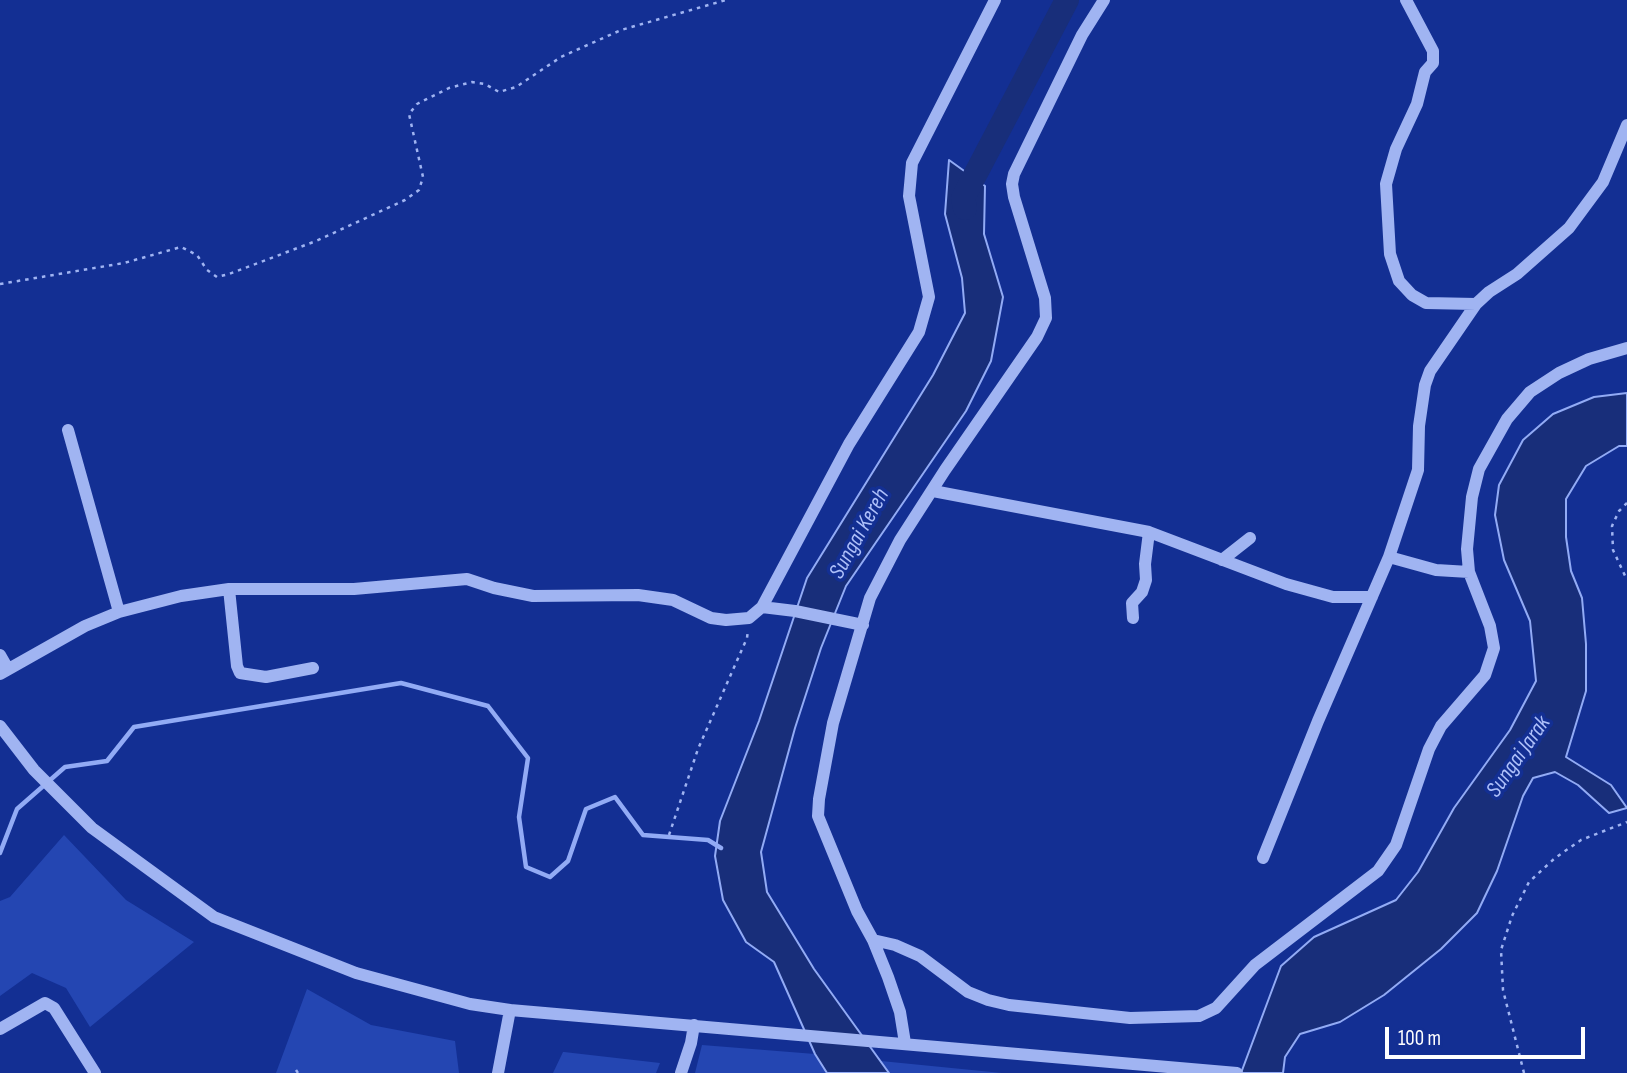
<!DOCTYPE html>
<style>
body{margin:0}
#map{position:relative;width:1627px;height:1073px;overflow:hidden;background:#132f93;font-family:"Sofia Sans Condensed",sans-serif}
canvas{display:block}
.scale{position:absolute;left:1385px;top:1027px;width:200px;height:32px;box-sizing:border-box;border:4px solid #fff;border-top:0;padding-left:9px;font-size:21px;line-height:24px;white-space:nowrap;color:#fff;-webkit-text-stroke:5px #132f93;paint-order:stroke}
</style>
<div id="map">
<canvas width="1627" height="1073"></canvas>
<div class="scale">100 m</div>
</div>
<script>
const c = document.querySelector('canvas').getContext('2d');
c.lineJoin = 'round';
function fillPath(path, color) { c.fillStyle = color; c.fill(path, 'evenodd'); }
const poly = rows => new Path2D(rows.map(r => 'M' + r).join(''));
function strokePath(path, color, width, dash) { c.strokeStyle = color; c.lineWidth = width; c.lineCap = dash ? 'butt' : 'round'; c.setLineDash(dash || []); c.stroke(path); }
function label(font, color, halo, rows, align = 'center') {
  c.font = font + ' "Sofia Sans Condensed",sans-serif'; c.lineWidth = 7; c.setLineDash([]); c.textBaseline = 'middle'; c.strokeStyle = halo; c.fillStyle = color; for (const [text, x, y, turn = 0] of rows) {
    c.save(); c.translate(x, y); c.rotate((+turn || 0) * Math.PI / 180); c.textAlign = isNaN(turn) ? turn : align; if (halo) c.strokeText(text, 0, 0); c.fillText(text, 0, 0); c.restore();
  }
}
fillPath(poly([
 [64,835,126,900,194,942,90,1027,66,988,32,973,0,996,0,901,10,897],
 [307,989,371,1025,455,1041,459,1073,276,1073],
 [702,1045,815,1054,827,1073,695,1073],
 [563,1052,564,1052,660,1063,656,1073,553,1073],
 [881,1061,1002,1073,889,1073]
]), '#2446b2');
const water = poly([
 [949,160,985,186,984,234,1003,297,991,361,966,411,846,586,821,648,795,728,761,852,767,892,814,969,889,1073,827,1073,815,1054,774,962,746,942,723,900,715,856,720,821,759,721,807,578,933,375,965,313,962,278,945,214,949,160],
 [1627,393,1627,446,1619,446,1586,466,1566,499,1566,537,1571,571,1582,598,1586,644,1586,691,1566,757,1611,785,1627,808,1609,813,1578,785,1555,772,1533,778,1523,796,1497,871,1477,913,1441,949,1384,995,1340,1022,1300,1034,1285,1057,1283,1073,1241,1073,1281,966,1314,937,1396,900,1418,872,1454,808,1510,730,1536,681,1530,621,1504,560,1495,515,1499,485,1523,440,1553,414,1594,397,1627,393]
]);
fillPath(water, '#182e7a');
strokePath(water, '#92abf5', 2);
strokePath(poly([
 [0,853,17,809,65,767,107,761,134,727,401,683,488,706,528,758,519,817,526,867,550,877,568,861,586,809,615,797,643,835,708,840,721,848]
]), '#92abf5', 4.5);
strokePath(poly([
 [965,208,963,198,1067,0]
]), '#182e7a', 24);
strokePath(poly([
 [0,284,124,263,181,247,197,255,207,270,217,277,229,274,316,241,405,200,419,190,423,177,409,114,417,104,449,88,472,82,485,84,499,92,516,87,561,57,621,30,726,0],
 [1627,503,1619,511,1612,526,1613,550,1627,580],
 [669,835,698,749,747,638,748,630],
 [296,1070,298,1073],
 [1524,1073,1503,990,1501,950,1512,916,1529,882,1555,858,1581,840,1627,822]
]), '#a0b4f2', 2.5, [3.5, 5]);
strokePath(poly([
 [1406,0,1433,51,1433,63,1425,72,1417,104,1396,149,1386,184,1390,254,1399,281,1412,295,1426,303,1476,304],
 [68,430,119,612],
 [933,491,1149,532,1286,584,1333,597,1372,597],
 [1389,557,1436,570,1469,572],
 [1222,560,1250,538],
 [229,589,237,666,240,673,266,677,313,668],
 [762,607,795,611,863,625],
 [1133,618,1132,603,1142,592,1146,580,1145,564,1149,532],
 [0,655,8,669],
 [0,674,85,626,119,612,181,596,229,589,354,589,467,579,494,588,533,596,638,595,673,600,711,618,726,620,749,618,762,607,849,444,919,332,929,297,909,196,912,163,995,0],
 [0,726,34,770,92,828,214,917,356,973,470,1004,510,1010,1237,1073],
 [1263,858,1318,721,1389,557,1418,470,1419,426,1425,385,1430,371,1476,304,1489,292,1517,274,1569,228,1603,182,1627,125],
 [873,940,895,945,920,956,968,992,988,1000,1009,1005,1130,1018,1199,1016,1216,1008,1255,965,1378,871,1396,845,1429,749,1441,726,1485,675,1494,648,1490,626,1469,572,1467,549,1472,497,1479,469,1507,419,1530,392,1559,373,1589,359,1627,348],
 [0,1029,45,1003,54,1008,95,1073],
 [905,1043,900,1012,888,977,873,940,857,911,818,816,819,799,833,723,870,598,900,540,945,470,1037,337,1046,318,1045,298,1014,197,1012,184,1014,174,1082,35,1104,0],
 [498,1073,510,1010],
 [681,1073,691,1043,694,1025]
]), '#a0b4f2', 12);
label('italic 23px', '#adbff9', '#132f93', [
 ["Sungai Kereh",860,534,-61],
 ["Sungai Jarak",1519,757,-55]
]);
</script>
